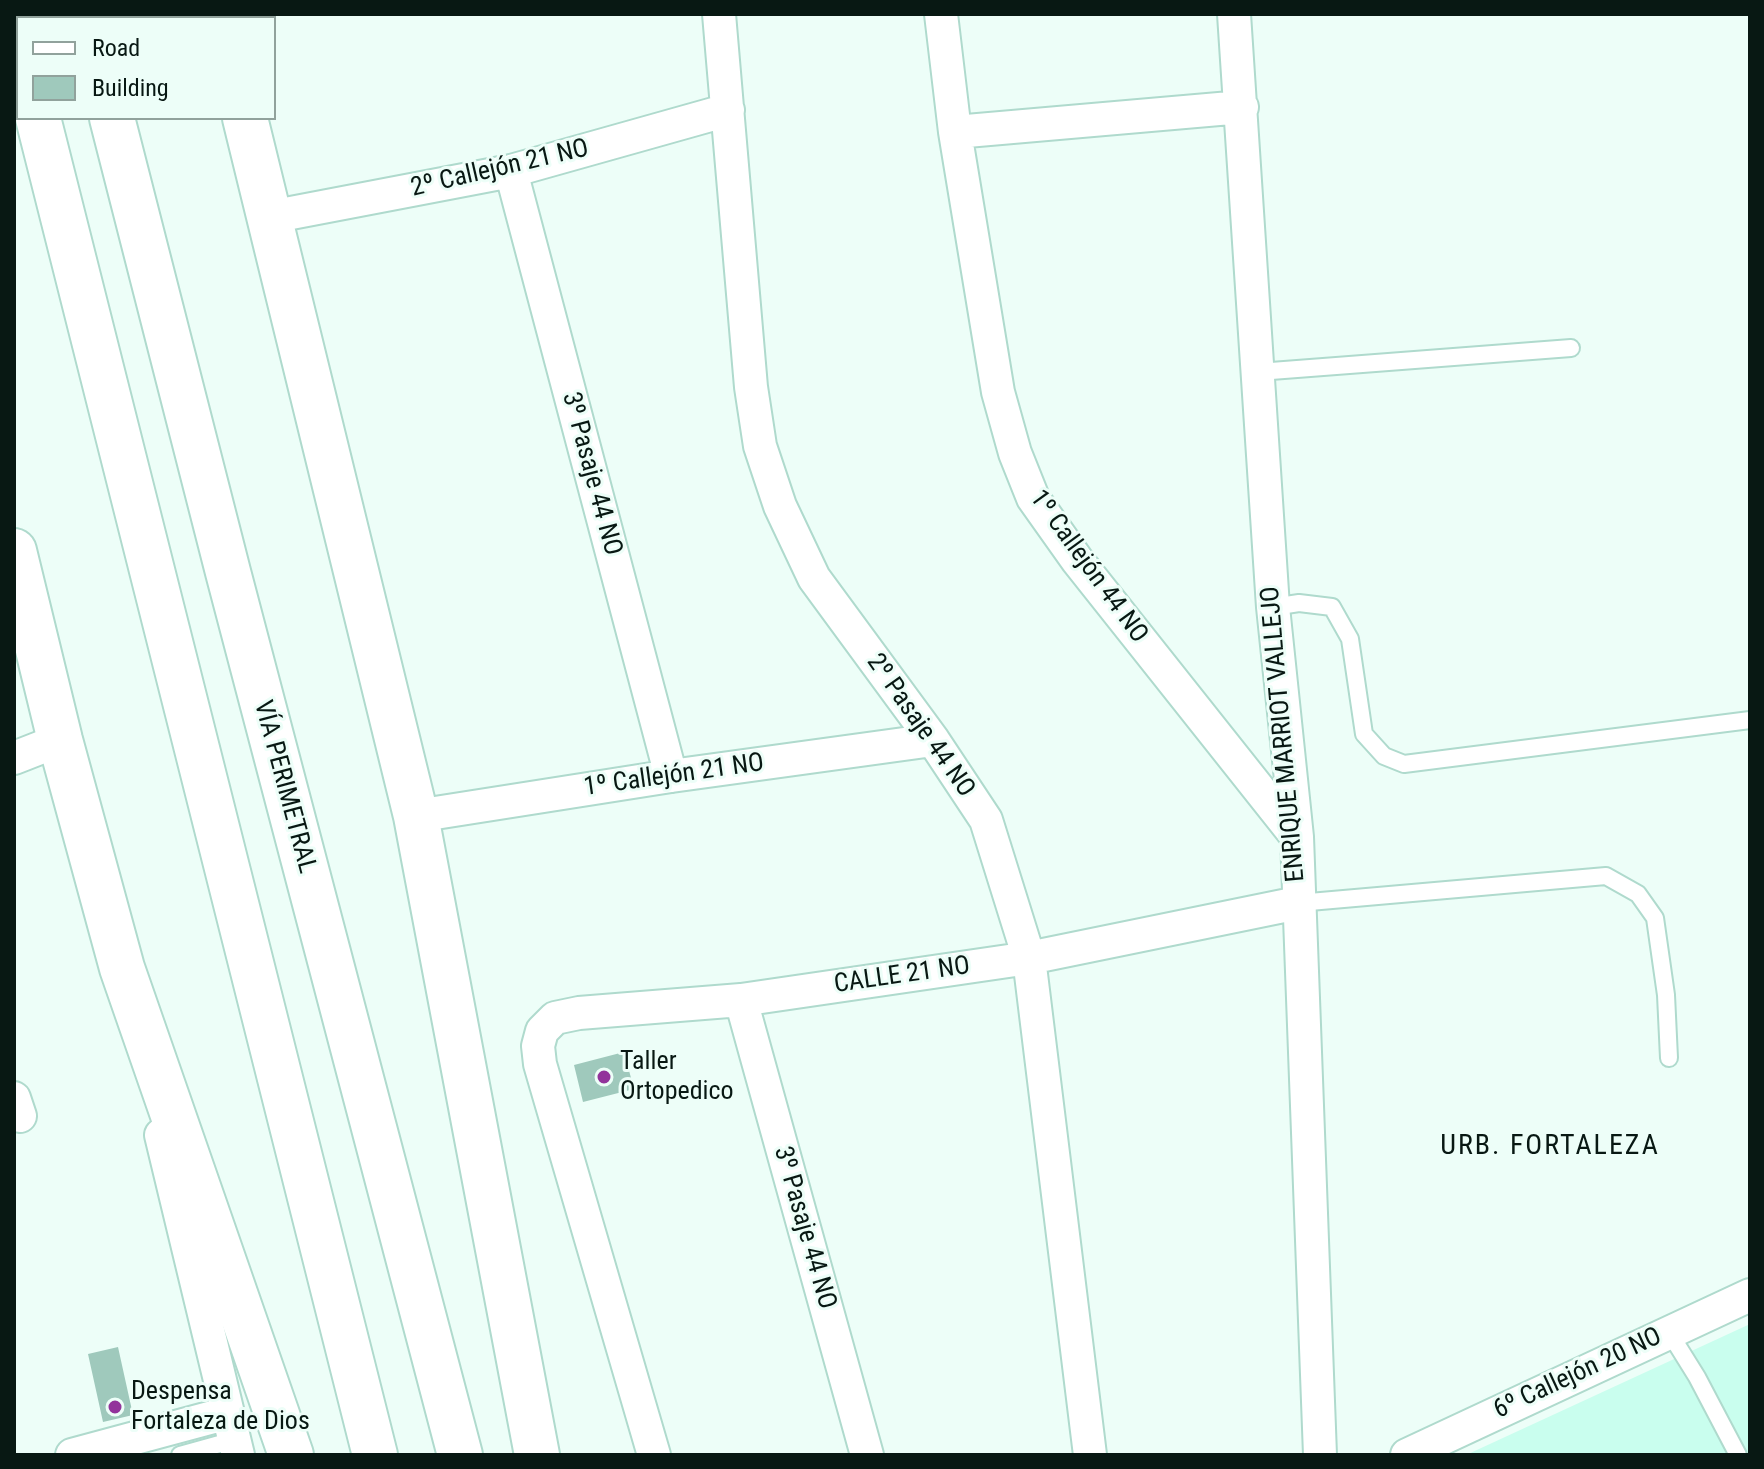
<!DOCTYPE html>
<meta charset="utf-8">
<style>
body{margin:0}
#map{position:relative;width:1764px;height:1469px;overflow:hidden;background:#edfef8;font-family:"Roboto Condensed",sans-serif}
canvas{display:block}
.frame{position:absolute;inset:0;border:16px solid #081813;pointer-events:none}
.legend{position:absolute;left:16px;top:16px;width:260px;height:104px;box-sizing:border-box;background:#edfef8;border:2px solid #91a29c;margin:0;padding:10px 14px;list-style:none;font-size:24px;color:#081813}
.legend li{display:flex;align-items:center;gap:16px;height:40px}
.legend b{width:40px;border:2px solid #91a29c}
</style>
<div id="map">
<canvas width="1764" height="1469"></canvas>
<div class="frame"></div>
<ul class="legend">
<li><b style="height:10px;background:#fff"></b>Road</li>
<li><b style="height:22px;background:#9fc9bc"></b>Building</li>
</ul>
</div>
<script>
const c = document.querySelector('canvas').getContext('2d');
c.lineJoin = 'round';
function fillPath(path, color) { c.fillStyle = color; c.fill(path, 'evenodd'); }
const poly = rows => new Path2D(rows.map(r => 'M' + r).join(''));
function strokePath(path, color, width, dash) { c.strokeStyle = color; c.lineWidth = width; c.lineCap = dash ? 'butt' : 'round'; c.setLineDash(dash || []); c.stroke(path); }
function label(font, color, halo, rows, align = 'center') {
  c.font = font + ' "Roboto Condensed",sans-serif'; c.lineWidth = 6; c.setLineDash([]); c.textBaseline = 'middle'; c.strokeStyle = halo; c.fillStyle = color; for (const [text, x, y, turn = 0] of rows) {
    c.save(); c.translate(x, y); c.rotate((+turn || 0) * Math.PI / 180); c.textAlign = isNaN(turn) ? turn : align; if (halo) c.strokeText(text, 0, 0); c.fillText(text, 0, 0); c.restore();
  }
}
fillPath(poly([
 [1750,1324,1750,1455,1466,1455]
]), '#c9feee');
fillPath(poly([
 [624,1052,634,1089,583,1102,574,1065],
 [118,1347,133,1415,103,1422,88,1354]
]), '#9fc9bc');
const lane = poly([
 [1258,372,1571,348],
 [1273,607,1299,603,1332,607,1350,639,1364,734,1384,756,1404,764,1750,720],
 [1298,903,1606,876,1638,894,1655,918,1666,995,1669,1058],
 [1669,1332,1697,1377,1738,1455],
 [180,1455,234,1440]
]);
const street = poly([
 [719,14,751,387,760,446,780,506,814,578,933,740,986,820,1029,958,1090,1455],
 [941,14,955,132,998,392,1015,453,1033,498,1077,560,1297,837],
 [1234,14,1273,607,1297,837,1320,1455],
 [955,132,1242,107],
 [511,171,671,776],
 [270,217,511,171,728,110],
 [14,758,60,740],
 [416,816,671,776,933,740],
 [741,1000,867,1455],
 [14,1098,20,1116],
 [161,1135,238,1455],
 [72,1455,228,1413],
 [654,1455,540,1064,538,1046,542,1031,555,1018,579,1013,741,1000,1029,958,1298,903],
 [1407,1455,1750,1295]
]);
const secondary = poly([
 [220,14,221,18],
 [245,118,416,816,537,1455],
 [14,551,60,740,122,968,291,1455]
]);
const highway = poly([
 [86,14,87,18],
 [14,23,18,39],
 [38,118,375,1455],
 [112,118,228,572,460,1455]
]);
strokePath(lane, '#afdacd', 20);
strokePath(street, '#afdacd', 36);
strokePath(secondary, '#afdacd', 48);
strokePath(highway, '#afdacd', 48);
strokePath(lane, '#fff', 16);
strokePath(street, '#fff', 32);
strokePath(secondary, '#fff', 44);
strokePath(highway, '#fff', 44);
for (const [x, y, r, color] of [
 [604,1077,8,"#92339b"],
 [115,1407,8,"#92339b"]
]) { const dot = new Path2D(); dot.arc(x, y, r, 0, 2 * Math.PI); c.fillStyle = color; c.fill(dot); strokePath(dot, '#edfef8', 3); }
label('26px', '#081813', '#edfef8', [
 ["2º Callejón 21 NO",500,169,-13],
 ["3º Pasaje 44 NO",591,474,75],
 ["1º Callejón 44 NO",1088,567,54],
 ["2º Pasaje 44 NO",920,726,55],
 ["ENRIQUE MARRIOT VALLEJO",1284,734,-95],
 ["1º Callejón 21 NO",674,776,-8],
 ["VÍA PERIMETRAL",284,787,75],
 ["CALLE 21 NO",902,976,-8],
 ["3º Pasaje 44 NO",804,1228,74],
 ["6º Callejón 20 NO",1578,1374,-25]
]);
label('26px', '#081813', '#edfef8', [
 ["Taller",620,1062],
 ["Ortopedico",620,1092],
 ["Despensa",131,1392],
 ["Fortaleza de Dios",131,1422]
], 'left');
c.letterSpacing = '2px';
label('28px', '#081813', '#edfef8', [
 ["URB. FORTALEZA",1550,1147]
]);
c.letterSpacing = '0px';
</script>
